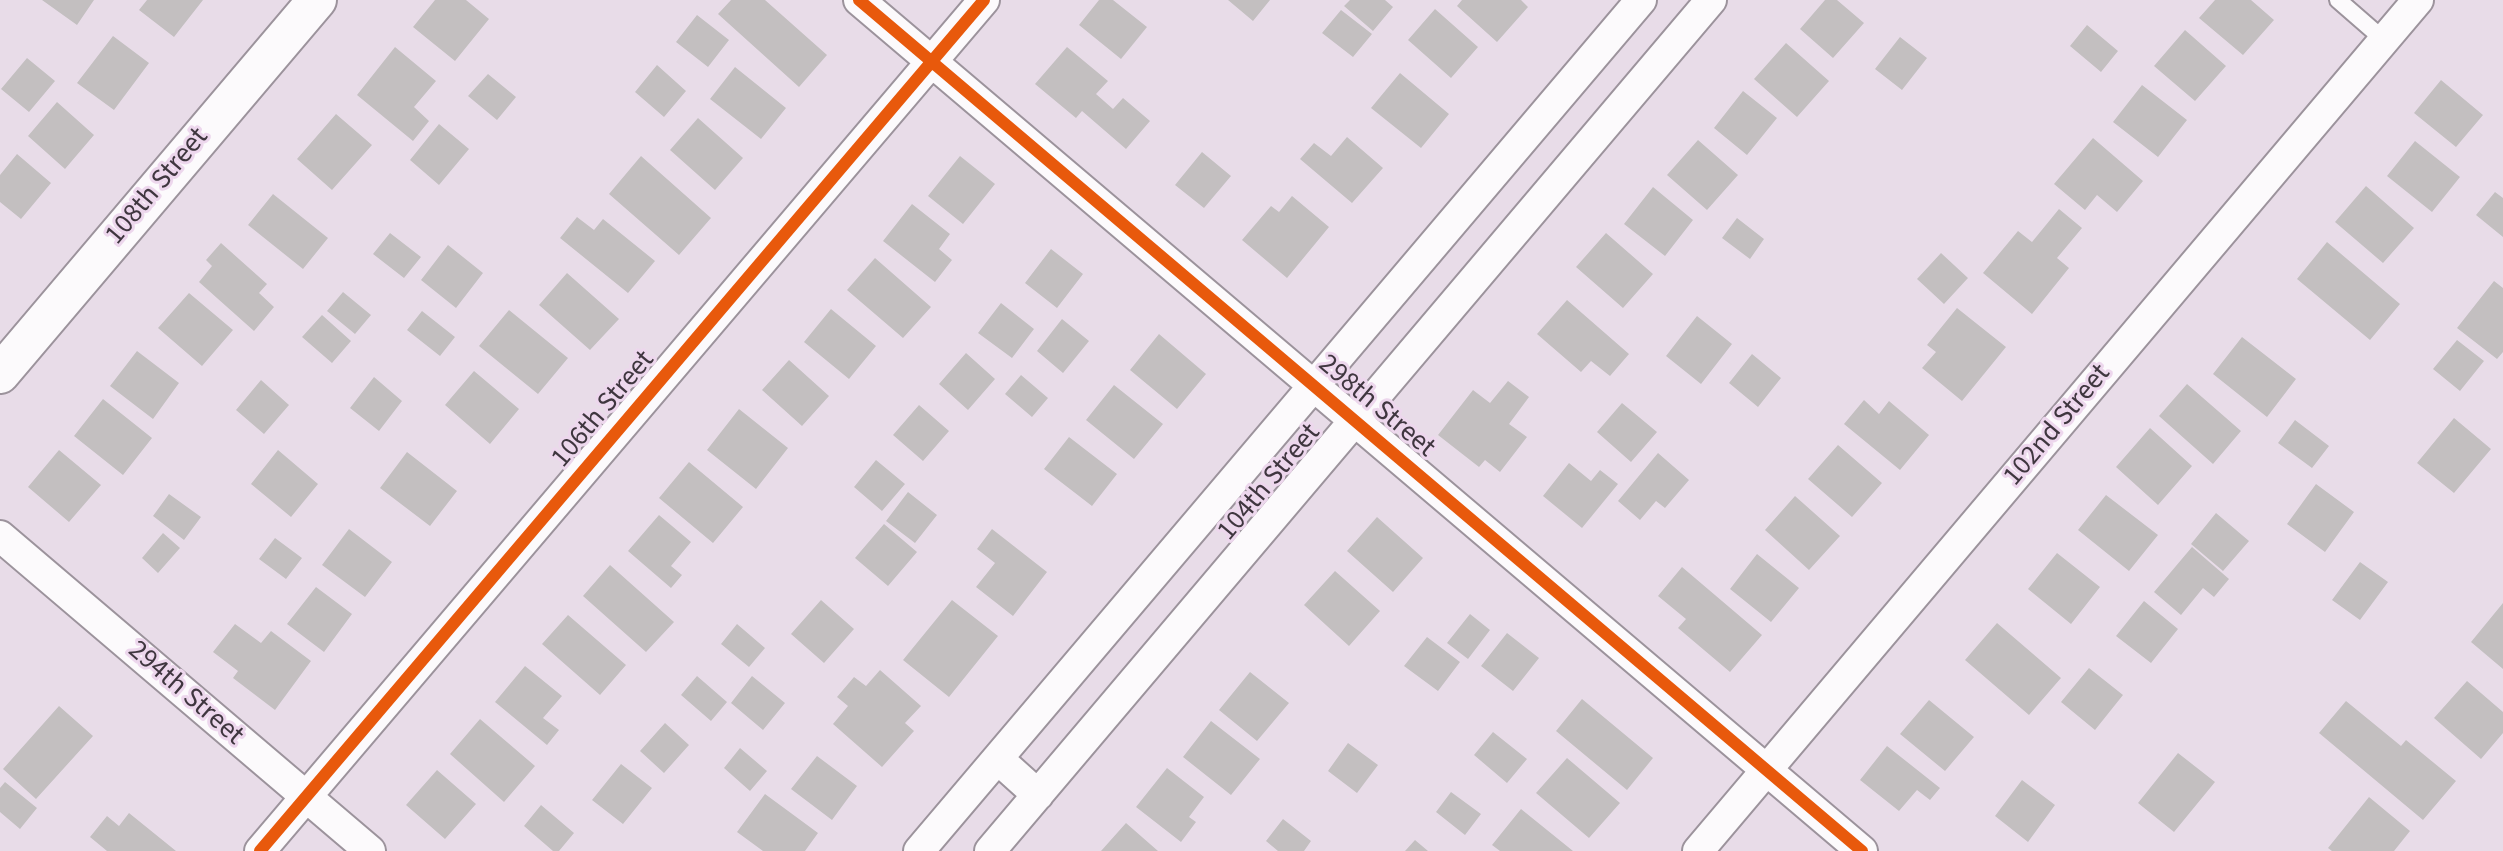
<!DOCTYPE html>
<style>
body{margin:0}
canvas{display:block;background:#e8dce8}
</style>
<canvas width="2503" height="851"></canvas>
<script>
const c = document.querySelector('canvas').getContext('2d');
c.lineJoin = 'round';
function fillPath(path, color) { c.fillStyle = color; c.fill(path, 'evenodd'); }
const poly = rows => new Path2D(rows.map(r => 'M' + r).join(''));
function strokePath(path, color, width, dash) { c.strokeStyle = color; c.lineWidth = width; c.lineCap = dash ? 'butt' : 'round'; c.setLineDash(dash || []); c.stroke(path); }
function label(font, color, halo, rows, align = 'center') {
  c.font = font + ' "Source Sans 3",sans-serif'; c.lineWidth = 6; c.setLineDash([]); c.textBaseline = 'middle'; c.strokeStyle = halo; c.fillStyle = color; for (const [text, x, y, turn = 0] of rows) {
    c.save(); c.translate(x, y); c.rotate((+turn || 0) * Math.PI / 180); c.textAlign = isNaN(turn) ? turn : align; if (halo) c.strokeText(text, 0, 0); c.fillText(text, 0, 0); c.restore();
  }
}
fillPath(poly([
 [42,0,94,0,77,25],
 [147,0,203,0,174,37,139,10],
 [435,0,466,0,489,19,455,61,413,27],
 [731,0,765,0,827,55,799,87,718,14],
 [1099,0,1113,0,1147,27,1121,59,1079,25],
 [1228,0,1270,0,1253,21],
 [1350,0,1385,0,1393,7,1373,31,1344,6],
 [1462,0,1521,0,1528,7,1497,42,1457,6],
 [1825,0,1837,0,1864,23,1833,58,1800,29],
 [2215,0,2251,0,2274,20,2243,55,2199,18],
 [1435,9,1478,47,1451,78,1408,40],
 [1341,10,1372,34,1353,57,1322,33],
 [697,15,729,40,708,67,676,42],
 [2087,25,2118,51,2101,72,2070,46],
 [2185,30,2226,66,2195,101,2154,66],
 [113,36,149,63,114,110,77,83],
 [1900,37,1927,58,1902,90,1875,69],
 [1786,43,1829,81,1797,117,1754,79],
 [395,47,436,81,414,107,429,121,413,141,357,95],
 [1067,47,1108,81,1096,94,1113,109,1123,98,1150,121,1126,149,1082,111,1076,118,1035,84],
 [27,58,55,81,29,112,1,89],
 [657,65,686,91,664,117,635,92],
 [735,67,786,108,761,139,710,99],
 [1400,73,1449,114,1421,148,1371,108],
 [488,74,516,97,497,120,468,96],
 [2441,80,2483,115,2456,147,2414,113],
 [2142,85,2187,120,2158,157,2113,122],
 [1743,91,1777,118,1747,155,1714,128],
 [57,102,94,135,65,169,28,136],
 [336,114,372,145,332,190,297,159],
 [698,118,743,158,715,190,670,150],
 [439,124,469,149,439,185,410,160],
 [1347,137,1383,168,1352,203,1300,159,1314,143,1331,156],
 [2093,138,2143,181,2117,212,2097,195,2085,210,2054,184],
 [1698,140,1738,175,1707,210,1667,175],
 [2415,141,2460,177,2432,212,2387,176],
 [1202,152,1231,176,1204,208,1175,185],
 [17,154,51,183,21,219,0,202,0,175],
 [641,156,711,218,679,255,609,194],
 [960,156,995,184,963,224,928,196],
 [2366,186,2414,228,2383,263,2335,222],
 [1653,187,1693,220,1665,256,1624,224],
 [2495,192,2503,198,2503,237,2476,215],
 [273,194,328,238,303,269,248,225],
 [1292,196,1329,227,1287,278,1242,240,1271,206,1279,212],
 [912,204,950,234,939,249,952,260,935,282,883,241],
 [2059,209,2082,228,2057,258,2069,268,2032,314,1983,273,2018,231,2032,242],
 [577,217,594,230,603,219,655,261,628,293,560,238],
 [1737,218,1764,239,1750,259,1722,238],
 [390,233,421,257,404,278,373,254],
 [1606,233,1653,274,1623,308,1576,267],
 [2327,242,2400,304,2370,340,2297,279],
 [221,243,267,284,259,293,274,307,254,331,199,282,212,266,206,260],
 [448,245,483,273,456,308,421,280],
 [1051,249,1083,274,1057,308,1025,283],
 [1941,253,1968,278,1944,304,1917,279],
 [875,258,931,307,903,338,847,290],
 [567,273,619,319,590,350,539,305],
 [2494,281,2503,288,2503,352,2497,359,2457,328],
 [343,292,371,315,355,334,327,311],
 [189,293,233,330,202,366,158,328],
 [1567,300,1629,354,1610,376,1591,361,1581,372,1537,334],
 [1001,303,1034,329,1012,358,978,333],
 [1957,308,2006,347,1962,401,1922,368,1936,352,1927,345],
 [831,309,876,346,849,379,804,342],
 [509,310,568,358,538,394,479,346],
 [422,311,455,337,440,356,407,330],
 [322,315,351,341,332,363,302,337],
 [1697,316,1732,344,1701,384,1666,356],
 [1062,319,1089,341,1063,373,1037,351],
 [1159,334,1206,374,1177,409,1130,370],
 [2242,337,2296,379,2267,417,2213,374],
 [2457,340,2484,361,2460,391,2433,369],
 [137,351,179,383,153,419,110,386],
 [966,353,995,379,968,410,939,384],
 [1752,354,1781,378,1758,407,1729,383],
 [789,360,829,396,802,426,762,390],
 [474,371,519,409,490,444,445,405],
 [1021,375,1048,398,1032,417,1005,394],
 [374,377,402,401,379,431,350,408],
 [261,380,289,405,264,434,236,410],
 [1508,381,1529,397,1509,424,1527,437,1500,472,1485,460,1479,467,1438,435,1473,390,1490,403],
 [2187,384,2241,431,2213,464,2159,416],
 [1114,385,1163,424,1134,459,1086,420],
 [103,399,152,438,123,475,74,436],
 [1864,400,1879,414,1889,401,1929,435,1900,470,1844,424],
 [1622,403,1657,432,1631,462,1597,432],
 [919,405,949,431,923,461,893,435],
 [739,409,788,448,756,489,707,450],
 [2454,418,2491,449,2454,493,2417,463],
 [2295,420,2329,446,2312,468,2278,443],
 [2150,428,2192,466,2158,505,2116,467],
 [1069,437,1117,474,1092,506,1044,469],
 [1838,445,1882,483,1852,517,1808,479],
 [59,450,101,485,69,522,28,487],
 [278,450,318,484,291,517,251,484],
 [407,452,457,491,430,526,380,488],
 [1658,453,1689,480,1665,508,1656,501,1640,520,1618,501],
 [876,460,905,484,882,511,854,487],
 [689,462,743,507,713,543,659,498],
 [1569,463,1591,481,1600,470,1618,484,1582,528,1543,496],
 [2316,484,2354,512,2325,552,2287,524],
 [908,492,937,515,915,543,886,521],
 [169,494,201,517,184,540,153,516],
 [2106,495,2158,535,2129,571,2078,530],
 [1795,496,1840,536,1809,570,1765,530],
 [2216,513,2249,541,2223,571,2191,544],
 [659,515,691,542,671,566,682,575,671,588,628,551],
 [1377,517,1423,558,1393,592,1347,551],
 [884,524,917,552,888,586,855,558],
 [349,529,392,562,365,597,322,565],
 [992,529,1047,572,1013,616,976,587,995,563,977,549],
 [163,533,180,548,158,573,142,558],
 [275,538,302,558,286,579,259,559],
 [2192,547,2229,579,2214,597,2203,588,2181,615,2154,592],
 [2057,553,2100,587,2071,624,2028,589],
 [1757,554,1799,588,1771,622,1730,589],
 [2360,562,2388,582,2360,620,2332,600],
 [610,565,674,622,646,652,583,596],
 [1682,567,1762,635,1730,672,1678,628,1686,619,1658,596],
 [1335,571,1380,611,1349,646,1304,605],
 [316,587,352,614,324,652,287,624],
 [821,600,854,629,824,663,791,634],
 [952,600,998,636,949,697,903,660],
 [2144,601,2178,629,2151,663,2116,636],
 [2503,603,2503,669,2471,642],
 [1470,614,1490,630,1468,659,1447,643],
 [568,615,626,665,600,695,542,644],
 [1997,623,2061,678,2029,715,1965,660],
 [235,624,261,643,271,631,311,661,275,710,233,678,238,671,213,652],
 [737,624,765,648,749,667,721,644],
 [1507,633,1539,658,1513,691,1481,666],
 [1427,637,1460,662,1438,691,1404,666],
 [525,666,562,696,543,718,559,730,547,745,495,702],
 [2089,668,2123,695,2095,730,2061,702],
 [880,670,921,706,905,723,914,731,882,767,833,724,848,706,837,697,854,677,866,686],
 [1250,672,1289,703,1257,741,1219,710],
 [697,676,727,702,711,721,681,695],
 [752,676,785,703,763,730,731,703],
 [2467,681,2503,712,2503,733,2481,759,2434,718],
 [1582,699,1653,758,1627,790,1556,731],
 [1929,700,1974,737,1945,771,1900,734],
 [2346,701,2401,746,2406,740,2456,781,2423,820,2319,733],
 [59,706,93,736,36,799,3,769],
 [480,719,535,766,504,802,450,754],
 [1211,721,1260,759,1231,795,1183,757],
 [665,723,689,745,664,773,640,751],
 [1493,732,1527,759,1507,783,1474,755],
 [1348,743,1378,765,1357,793,1328,771],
 [1887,746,1940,788,1930,800,1917,790,1899,811,1860,780],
 [740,748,767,771,750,791,724,768],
 [2178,753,2215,782,2174,832,2138,803],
 [817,756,857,786,832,820,791,789],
 [1567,758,1620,803,1589,838,1536,793],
 [621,764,652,788,623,824,592,800],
 [1167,768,1204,797,1189,817,1196,822,1181,842,1136,807],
 [437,770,476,804,445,839,406,805],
 [2022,780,2055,805,2028,842,1995,816],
 [5,782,37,808,20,829,0,812,0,788],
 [1451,792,1481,814,1465,835,1436,812],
 [765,794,818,833,805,851,763,851,737,832],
 [2369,797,2410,831,2394,851,2332,851,2328,848],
 [541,805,574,833,559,851,553,851,524,826],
 [1521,809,1573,851,1500,851,1492,845],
 [129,813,176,851,107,851,90,837,107,816,119,826],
 [1283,819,1311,841,1304,851,1278,851,1266,841],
 [1126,823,1158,851,1101,851],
 [1415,840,1428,851,1405,851]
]), '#c3bfc0');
const service = poly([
 [2338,0,2384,40]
]);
const minor = poly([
 [859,0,1862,851],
 [0,536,370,851],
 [998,759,1038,795],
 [260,851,984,0],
 [919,851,1641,0],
 [990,851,1711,0],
 [1698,851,2418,0]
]);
const tertiary = poly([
 [0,374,317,0]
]);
strokePath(service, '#9c939c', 20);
strokePath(minor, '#9c939c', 34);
strokePath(tertiary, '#9c939c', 42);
strokePath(service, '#fcfafc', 16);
strokePath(minor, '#fcfafc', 30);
strokePath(tertiary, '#fcfafc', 38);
strokePath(poly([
 [859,0,1862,851],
 [260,851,984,0]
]), '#e8590c', 12);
label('28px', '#3f363f', '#edd7ed', [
 ["108th Street",158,187,-50],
 ["298th Street",1376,407,40],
 ["106th Street",604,410,-50],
 ["102nd Street",2058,426,-50],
 ["104th Street",1270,483,-50],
 ["294th Street",185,694,41]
]);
</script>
